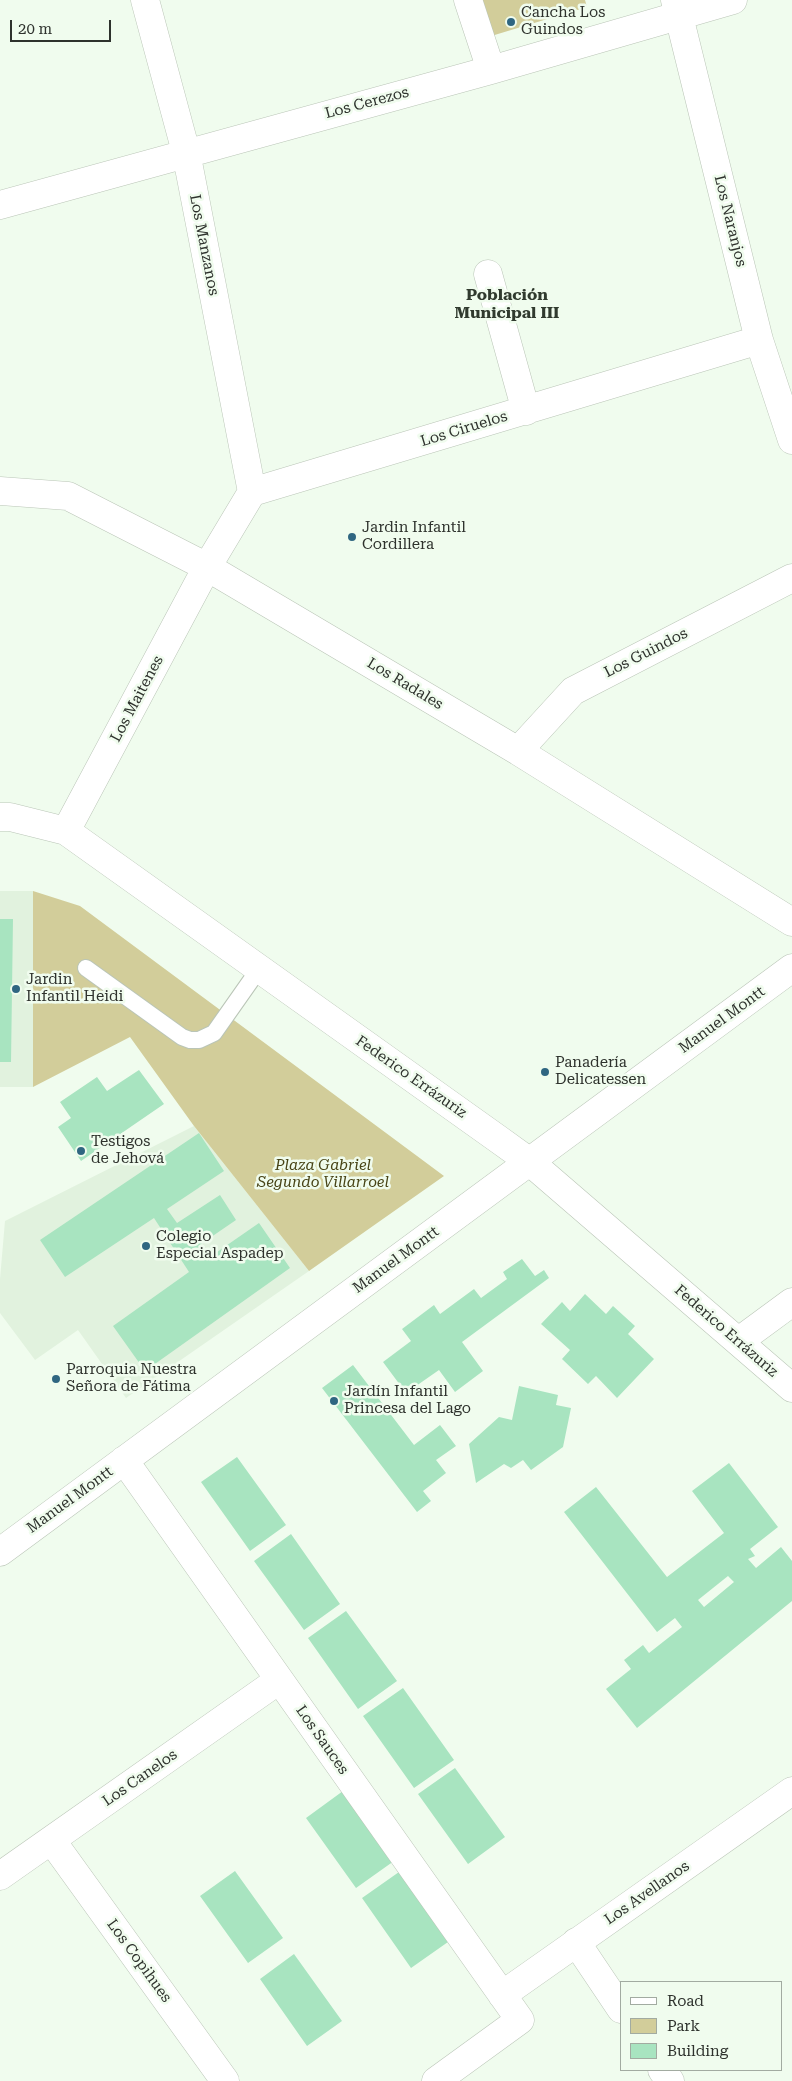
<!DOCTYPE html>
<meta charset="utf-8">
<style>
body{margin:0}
#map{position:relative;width:792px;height:2081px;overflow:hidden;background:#f0fcee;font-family:"Roboto Serif",serif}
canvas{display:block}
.legend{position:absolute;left:620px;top:1981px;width:162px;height:90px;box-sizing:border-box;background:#f0fcee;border:1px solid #a2aba1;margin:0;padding:6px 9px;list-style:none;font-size:15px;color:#2e322d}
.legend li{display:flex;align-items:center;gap:10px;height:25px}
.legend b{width:25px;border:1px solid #a2aba1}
.scale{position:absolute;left:10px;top:20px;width:101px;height:22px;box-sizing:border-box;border:2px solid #2e322d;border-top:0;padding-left:6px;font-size:15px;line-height:18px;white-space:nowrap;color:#2e322d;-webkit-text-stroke:4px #f0fcee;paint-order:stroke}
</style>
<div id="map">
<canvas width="792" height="2081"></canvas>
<ul class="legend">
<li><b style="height:6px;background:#fff"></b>Road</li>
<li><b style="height:14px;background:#d2cd9a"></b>Park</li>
<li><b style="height:14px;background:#a8e4c0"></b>Building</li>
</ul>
<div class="scale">20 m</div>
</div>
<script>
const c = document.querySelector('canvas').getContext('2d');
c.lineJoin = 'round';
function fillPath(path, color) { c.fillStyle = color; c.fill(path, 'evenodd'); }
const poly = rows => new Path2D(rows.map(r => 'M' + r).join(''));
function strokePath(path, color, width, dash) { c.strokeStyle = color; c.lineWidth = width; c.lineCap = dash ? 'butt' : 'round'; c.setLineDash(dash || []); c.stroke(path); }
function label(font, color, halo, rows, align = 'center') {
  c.font = font + ' "Roboto Serif",serif'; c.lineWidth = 5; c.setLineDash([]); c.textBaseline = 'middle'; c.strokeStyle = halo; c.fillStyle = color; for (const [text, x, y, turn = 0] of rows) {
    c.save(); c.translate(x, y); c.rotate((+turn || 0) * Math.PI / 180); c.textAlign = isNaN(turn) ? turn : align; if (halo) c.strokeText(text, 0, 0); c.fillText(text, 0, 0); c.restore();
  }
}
fillPath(poly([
 [0,891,33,891,33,1087,0,1087],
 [194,1126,309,1271,126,1398,78,1330,35,1360,0,1313,0,1279,5,1221]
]), '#e1f2de');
fillPath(poly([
 [477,0,585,0,587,7,488,37],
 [33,891,80,906,444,1176,309,1271,194,1126,130,1037,33,1087]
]), '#d2cd9a');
fillPath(poly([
 [0,919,13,919,11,1062,0,1062],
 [139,1070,164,1104,81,1161,58,1127,71,1118,60,1102,97,1077,107,1091],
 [199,1133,224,1171,167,1209,177,1223,220,1195,236,1220,198,1246,207,1259,259,1223,290,1268,145,1371,113,1326,189,1272,154,1218,65,1277,40,1240],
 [522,1259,535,1276,544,1270,549,1278,462,1342,483,1371,455,1392,439,1370,406,1393,383,1362,411,1341,402,1329,434,1305,440,1314,474,1289,481,1298,507,1279,503,1272],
 [585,1294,606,1314,613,1306,635,1326,628,1334,654,1359,617,1398,596,1376,588,1384,562,1359,570,1350,541,1324,562,1302,570,1311],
 [353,1365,414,1445,440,1425,456,1446,436,1460,446,1473,423,1491,431,1501,417,1512,322,1388],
 [519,1386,558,1395,556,1405,571,1408,563,1447,531,1470,523,1460,511,1468,504,1464,476,1483,469,1444,499,1417,512,1420],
 [237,1457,286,1525,250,1551,201,1482],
 [729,1463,778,1527,750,1549,755,1556,748,1559,756,1568,781,1547,792,1561,792,1601,637,1728,606,1689,631,1669,624,1660,643,1645,649,1653,682,1627,675,1618,657,1632,564,1512,596,1487,667,1577,724,1533,692,1491],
 [728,1576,734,1582,704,1607,698,1600],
 [291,1534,340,1604,304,1630,254,1561],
 [346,1611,397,1681,358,1709,308,1638],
 [403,1688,454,1760,414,1788,363,1716],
 [455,1768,505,1837,468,1864,418,1794],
 [343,1791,394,1861,356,1888,306,1818],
 [235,1871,283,1938,248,1963,200,1896],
 [399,1872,448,1942,411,1968,362,1898],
 [294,1954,342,2021,307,2046,260,1979]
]), '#a8e4c0');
const lane = poly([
 [86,968,182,1037,190,1040,199,1040,214,1033,259,969]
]);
const street = poly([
 [145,0,186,152,252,492],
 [468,0,491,70],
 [675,0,759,340,792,440],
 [0,205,491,70,733,0],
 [488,274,526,411],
 [0,491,68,496,207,567,518,751,792,922],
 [518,751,573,691,792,578],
 [66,831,207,567,252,492,759,340],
 [739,1341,792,1302],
 [124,1460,520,2020,436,2081],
 [0,1552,792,968],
 [52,1841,225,2081],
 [0,1876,279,1680],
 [576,1942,621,2009],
 [502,1995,792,1791],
 [662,2070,670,2081]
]);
const secondary = poly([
 [0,817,10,817,66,831,498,1139,530,1162,792,1388]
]);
strokePath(lane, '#bac5b7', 18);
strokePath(street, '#bac5b7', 29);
strokePath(secondary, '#bac5b7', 29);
strokePath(lane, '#fff', 16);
strokePath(street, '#fff', 28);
strokePath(secondary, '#fff', 28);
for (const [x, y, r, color] of [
 [511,22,5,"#2f6681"],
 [352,537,5,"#2f6681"],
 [16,989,5,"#2f6681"],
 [545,1072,5,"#2f6681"],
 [81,1151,5,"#2f6681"],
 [146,1246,5,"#2f6681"],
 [56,1379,5,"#2f6681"],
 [334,1401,5,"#2f6681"]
]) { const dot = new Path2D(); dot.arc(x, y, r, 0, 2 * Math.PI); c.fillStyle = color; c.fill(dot); strokePath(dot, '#f0fcee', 2); }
label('15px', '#2e322d', '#f0fcee', [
 ["Cancha Los",521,13],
 ["Guindos",521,30],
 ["Jardin Infantil",362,528],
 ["Cordillera",362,545],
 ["Jardin",26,980],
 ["Infantil Heidi",26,997],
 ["Panadería",555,1063],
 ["Delicatessen",555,1080],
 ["Testigos",91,1142],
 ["de Jehová",91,1159],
 ["Colegio",156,1237],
 ["Especial Aspadep",156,1254],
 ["Parroquia Nuestra",66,1370],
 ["Señora de Fátima",66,1387],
 ["Jardín Infantil",344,1392],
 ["Princesa del Lago",344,1409]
], 'left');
label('15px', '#2e322d', '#f0fcee', [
 ["Los Cerezos",367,103,-15],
 ["Los Naranjos",730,221,76],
 ["Los Manzanos",204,245,79],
 ["Los Ciruelos",464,429,-17],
 ["Los Guindos",646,653,-27],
 ["Los Radales",405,684,31],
 ["Los Maitenes",137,699,-62],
 ["Manuel Montt",722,1020,-36],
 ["Federico Errázuriz",411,1077,35],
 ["Manuel Montt",396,1260,-36],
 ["Federico Errázuriz",726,1331,41],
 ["Manuel Montt",70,1500,-36],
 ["Los Sauces",322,1740,55],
 ["Los Canelos",140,1778,-35],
 ["Los Avellanos",647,1893,-35],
 ["Los Copihues",139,1961,54]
]);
label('italic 15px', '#484416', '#f0fcee', [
 ["Plaza Gabriel",323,1166],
 ["Segundo Villarroel",323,1183]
]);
label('bold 16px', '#303a2e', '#f0fcee', [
 ["Población",507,295],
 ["Municipal III",507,313]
]);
</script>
